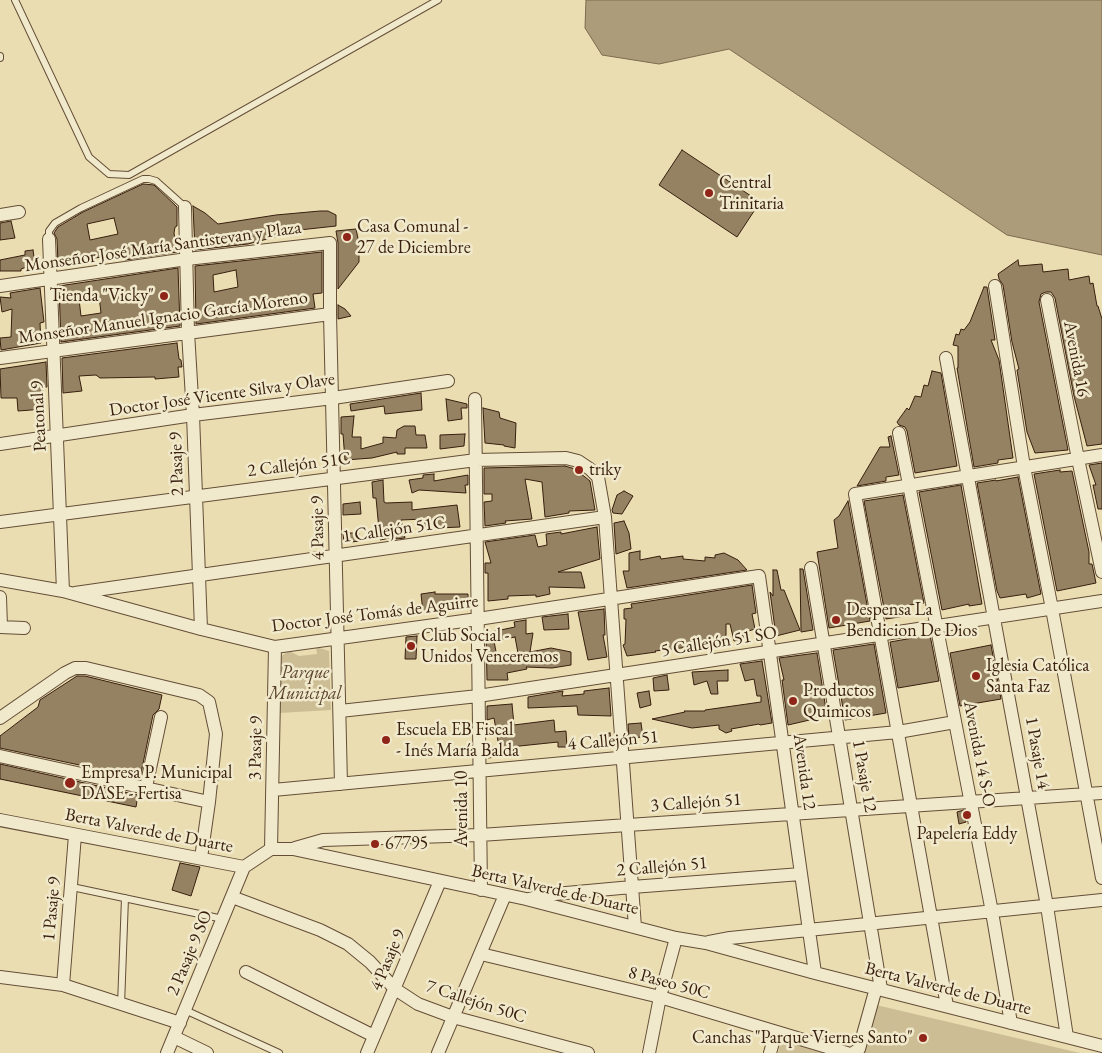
<!DOCTYPE html>
<meta charset="utf-8">
<style>
body{margin:0}
canvas{display:block;background:#eaddb1}
</style>
<canvas width="1102" height="1053"></canvas>
<script>
const c = document.querySelector('canvas').getContext('2d');
c.lineJoin = 'round';
function fillPath(path, color) { c.fillStyle = color; c.fill(path, 'evenodd'); }
const poly = rows => new Path2D(rows.map(r => 'M' + r).join(''));
function strokePath(path, color, width, dash) { c.strokeStyle = color; c.lineWidth = width; c.lineCap = dash ? 'butt' : 'round'; c.setLineDash(dash || []); c.stroke(path); }
function label(font, color, halo, rows, align = 'center') {
  c.font = font + ' "EB Garamond",serif'; c.lineWidth = 5; c.setLineDash([]); c.textBaseline = 'middle'; c.strokeStyle = halo; c.fillStyle = color; for (const [text, x, y, turn = 0] of rows) {
    c.save(); c.translate(x, y); c.rotate((+turn || 0) * Math.PI / 180); c.textAlign = isNaN(turn) ? turn : align; if (halo) c.strokeText(text, 0, 0); c.fillText(text, 0, 0); c.restore();
  }
}
fillPath(poly([
 [316,647,329,651,331,710,279,713,280,657,293,648,291,652,299,656,317,654],
 [872,1004,1080,1053,858,1053],
 [782,1038,830,1053,778,1053]
]), '#ccbd95');
const water = poly([
 [586,0,1102,0,1102,255,1007,235,729,49,659,64,602,55,585,28,586,0]
]);
fillPath(water, '#ad9c7a');
strokePath(water, '#7e6a4f', 1);
const building = poly([
 [682,150,760,202,737,237,659,185,682,150],
 [143,184,154,185,177,207,177,226,175,227,174,233,177,252,125,260,124,254,58,263,57,239,54,233,58,227,83,212,143,184],
 [114,218,118,234,90,240,87,224,114,218],
 [193,206,205,213,218,224,276,215,320,211,328,211,336,215,336,226,290,231,290,233,248,244,195,250,193,206],
 [11,221,15,238,0,240,0,223,11,221],
 [356,229,359,243,359,262,338,289,338,243,336,231,356,229],
 [33,250,35,264,21,269,21,271,0,271,0,260,25,255,25,251,33,250],
 [322,252,322,293,313,294,315,308,196,324,195,266,322,252],
 [236,270,238,287,214,292,213,275,236,270],
 [1018,260,1019,266,1042,264,1043,272,1068,269,1069,280,1089,276,1090,284,1093,283,1097,306,1098,306,1102,319,1102,444,1087,446,1074,396,1055,298,1051,292,1046,292,1041,294,1039,302,1068,450,1035,453,1027,432,1017,370,1019,369,1012,342,1003,285,999,279,998,274,1018,260],
 [178,268,180,326,61,342,59,286,178,268],
 [99,296,101,313,81,316,79,299,99,296],
 [984,287,987,287,995,340,991,340,999,360,1013,458,998,460,998,463,974,467,957,368,958,368,958,346,953,345,956,334,959,335,961,329,964,330,970,322,984,287],
 [40,288,44,322,40,323,41,343,1,350,0,338,11,337,12,309,2,312,0,297,11,298,10,293,40,288],
 [338,305,345,309,351,316,338,319,338,305],
 [177,343,179,359,181,360,182,367,178,367,179,377,155,379,155,377,100,378,96,375,79,376,82,391,63,393,62,358,177,343],
 [46,362,47,387,43,387,44,409,18,411,17,398,1,398,0,369,46,362],
 [932,371,941,373,957,466,915,473,907,431,905,427,899,425,897,422,907,408,909,410,915,396,921,397,924,385,928,386,932,371],
 [421,393,422,410,385,414,384,406,351,411,350,404,421,393],
 [446,399,467,404,467,408,461,408,462,419,448,421,446,399],
 [483,408,499,412,500,418,516,423,515,448,504,446,504,445,485,443,483,408],
 [354,416,352,437,361,437,361,449,383,443,383,437,396,438,397,430,404,426,415,426,416,435,425,435,427,448,405,448,405,454,397,454,397,452,372,458,345,460,343,434,341,434,341,417,354,416],
 [465,434,464,446,440,449,440,435,465,434],
 [891,436,899,475,886,477,886,481,857,486,880,447,890,447,888,437,891,436],
 [1102,463,1102,509,1098,509,1093,485,1096,485,1089,465,1102,463],
 [565,466,575,469,590,481,595,510,569,511,569,513,545,517,542,482,525,479,532,519,505,521,506,523,485,526,484,502,492,501,492,494,484,494,484,468,565,466],
 [1060,470,1060,472,1072,471,1089,552,1089,564,1092,564,1096,583,1057,591,1034,474,1060,470],
 [434,474,434,481,468,475,468,485,465,485,466,493,419,490,412,493,409,480,423,478,423,475,434,474],
 [1018,477,1041,594,1027,598,1026,594,1000,598,997,591,977,483,996,480,996,481,1018,477],
 [383,480,384,502,386,503,412,502,412,510,457,505,460,527,438,528,426,530,424,519,401,520,405,538,396,539,395,537,380,540,376,498,373,498,372,482,383,480],
 [961,485,982,604,969,606,969,604,942,610,919,492,961,485],
 [624,491,633,496,622,514,613,513,612,510,617,495,624,491],
 [903,495,924,603,909,605,912,615,886,619,864,501,903,495],
 [848,501,870,621,829,628,817,552,838,548,834,520,839,516,848,501],
 [360,502,361,514,343,515,343,504,360,502],
 [624,521,629,533,631,549,616,554,614,523,624,521],
 [597,527,600,559,558,572,581,572,585,588,549,587,550,594,536,597,536,595,508,596,508,599,488,601,488,573,485,573,485,563,491,563,485,542,535,535,538,547,547,545,546,534,561,532,561,534,597,527],
 [343,533,359,533,359,541,344,543,343,533],
 [640,551,640,560,660,556,661,559,683,556,683,559,705,561,705,557,715,558,715,555,724,553,738,560,747,570,627,588,623,571,629,571,629,553,640,551],
 [800,569,803,569,813,630,801,632,800,569],
 [773,570,777,570,781,590,784,590,800,630,776,636,770,592,773,596,773,570],
 [752,585,756,613,752,614,755,629,742,633,744,639,734,641,730,624,726,624,726,639,681,648,655,651,656,652,627,656,623,645,625,644,626,619,624,619,624,609,632,608,631,604,752,585],
 [435,592,435,594,468,594,468,605,436,608,436,611,423,612,421,594,435,592],
 [604,609,605,635,603,635,607,657,588,660,578,612,604,609],
 [568,614,569,629,544,630,542,617,568,614],
 [526,620,526,634,533,633,530,652,551,648,571,652,571,665,552,668,526,667,527,669,507,673,508,680,487,680,486,633,515,627,514,622,526,620],
 [515,637,518,653,497,657,494,641,515,637],
 [930,635,939,681,898,688,890,642,930,635],
 [417,636,416,659,405,659,406,637,417,636],
 [874,644,886,713,845,720,833,650,874,644],
 [991,645,1001,699,960,706,950,653,991,645],
 [817,653,827,716,788,725,782,680,784,680,779,658,817,653],
 [762,661,772,723,760,725,759,724,731,729,732,731,726,733,719,729,719,725,692,728,652,719,685,712,684,711,705,711,705,710,761,702,761,696,757,696,754,679,745,681,740,664,762,661],
 [728,670,728,681,717,681,718,694,711,694,707,681,694,685,692,672,728,670],
 [667,675,669,690,654,691,653,678,667,675],
 [77,676,85,676,162,695,159,709,153,715,140,778,0,748,0,736,38,707,40,700,77,676],
 [609,688,611,716,578,715,577,706,528,708,528,697,563,691,562,696,584,694,584,691,609,688],
 [649,691,651,705,640,708,637,693,649,691],
 [512,704,514,725,554,720,555,732,566,731,567,747,558,747,558,742,510,747,511,755,488,758,487,747,499,747,494,718,487,720,487,706,512,704],
 [641,723,643,737,629,738,628,724,641,723],
 [610,733,611,742,601,745,598,735,610,733],
 [0,764,138,795,136,807,0,779,0,764],
 [964,810,966,822,959,824,957,812,964,810],
 [180,863,200,867,191,896,172,890,180,863]
]);
fillPath(building, '#958263');
strokePath(building, '#381f0e', 1);
const lane = poly([
 [15,0,89,157,109,174,129,175,438,0],
 [0,56,0,58],
 [49,239,49,231,55,223,81,208,143,179,149,179,156,181,185,207],
 [72,887,223,919],
 [121,1005,125,898],
 [185,1010,279,1053]
]);
const street = poly([
 [185,207,188,332,193,415,201,629],
 [0,215,19,212],
 [49,239,63,591],
 [0,286,187,259,330,243,330,314,341,784],
 [995,286,1024,467,1052,609,1102,878],
 [1047,300,1078,459,1102,572],
 [0,358,330,314],
 [946,358,1047,906,1067,1037],
 [475,399,481,890],
 [899,433,992,912,1011,1023],
 [0,444,193,415,333,398,448,381],
 [0,522,476,460,566,458,578,461,590,469,598,477,605,517,635,927],
 [811,568,881,989],
 [0,580,63,591,201,629,275,647,478,619,759,576,815,973],
 [75,593,605,517],
 [0,597,1,627],
 [0,627,24,628],
 [340,711,478,696,1102,601],
 [0,718,65,673,75,668,86,668,199,695,209,702,216,734,209,802,201,858],
 [0,756,209,802],
 [146,787,161,717],
 [273,790,898,732,955,722],
 [0,820,244,867,271,849,293,849,526,899,676,938,706,943,815,973,1102,1046],
 [295,848,323,840,480,835,1102,793],
 [271,849,275,647],
 [232,897,320,930,348,944,370,962,395,989,418,1004,453,1017,588,1053],
 [529,899,544,895,632,887,801,874],
 [709,942,730,938,1102,900],
 [481,954,660,997,847,1053],
 [246,972,374,1036],
 [0,977,63,985,180,1023],
 [63,985,75,835],
 [947,1006,855,494,1102,455],
 [174,1037,207,1053],
 [167,1053,244,867],
 [367,1053,440,881],
 [438,1053,505,895],
 [649,1053,660,997,676,938],
 [770,1053,776,1032],
 [853,1053,859,1049,876,988]
]);
strokePath(lane, '#644e37', 8);
strokePath(street, '#644e37', 14);
strokePath(lane, '#f1e9cc', 6);
strokePath(street, '#f1e9cc', 12);
for (const [x, y, r, color] of [
 [709,193,5,"#8f2418"],
 [347,237,5,"#8f2418"],
 [164,296,5,"#8f2418"],
 [579,470,5,"#8f2418"],
 [836,620,5,"#8f2418"],
 [411,646,5,"#8f2418"],
 [976,676,5,"#8f2418"],
 [793,701,5,"#8f2418"],
 [386,740,5,"#8f2418"],
 [70,783,6,"#8f2418"],
 [967,815,5,"#8f2418"],
 [375,844,5,"#8f2418"],
 [923,1038,5,"#8f2418"]
]) { const dot = new Path2D(); dot.arc(x, y, r, 0, 2 * Math.PI); c.fillStyle = color; c.fill(dot); strokePath(dot, '#f1e9cc', 2); }
label('18px', '#381f0e', '#f1e9cc', [
 ["Central",719,183],
 ["Trinitaria",719,204],
 ["Casa Comunal -",357,227],
 ["27 de Diciembre",357,248],
 ["Tienda \"Vicky\"",154,296,"right"],
 ["triky",589,470],
 ["Despensa La",846,610],
 ["Bendicion De Dios",846,631],
 ["Club Social -",421,636],
 ["Unidos Venceremos",421,657],
 ["Iglesia Católica",986,666],
 ["Santa Faz",986,687],
 ["Productos",803,691],
 ["Quimicos",803,712],
 ["Escuela EB Fiscal",396,730],
 ["- Inés María Balda",396,751],
 ["Empresa P. Municipal",81,773],
 ["DASE - Fertisa",81,794],
 ["Papelería Eddy",967,834,"center"],
 ["67795",385,844],
 ["Canchas \"Parque Viernes Santo\"",913,1038,"right"]
], 'left');
label('18px', '#381f0e', '#f1e9cc', [
 ["Monseñor José María Santistevan y Plaza",163,247,-8],
 ["Monseñor Manuel Ignacio García Moreno",163,318,-8],
 ["Avenida 16",1076,359,79],
 ["Doctor José Vicente Silva y Olave",222,395,-8],
 ["Peatonal 9",39,416,-93],
 ["2 Pasaje 9",177,464,-92],
 ["2 Callejón 51C",299,465,-7],
 ["4 Pasaje 9",318,528,-91],
 ["1 Callejón 51C",394,530,-8],
 ["Doctor José Tomás de Aguirre",375,614,-7],
 ["5 Callejón 51 SO",719,642,-9],
 ["4 Callejón 51",613,741,-5],
 ["3 Pasaje 9",256,748,-89],
 ["1 Pasaje 14",1037,753,80],
 ["Avenida 14 S-O",979,754,79],
 ["Avenida 12",804,772,82],
 ["1 Pasaje 12",864,776,80],
 ["3 Callejón 51",696,803,-4],
 ["Avenida 10",462,809,-90],
 ["Berta Valverde de Duarte",149,831,11],
 ["2 Callejón 51",662,867,-5],
 ["Berta Valverde de Duarte",555,890,13],
 ["1 Pasaje 9",52,909,-85],
 ["2 Pasaje 9 SO",190,953,-67],
 ["4 Pasaje 9",388,960,-67],
 ["8 Paseo 50C",669,983,15],
 ["Berta Valverde de Duarte",948,989,14],
 ["7 Callejón 50C",476,1002,18]
]);
label('italic 18px', '#5d4630', '#f1e9cc', [
 ["Parque",305,673],
 ["Municipal",305,694]
]);
</script>
